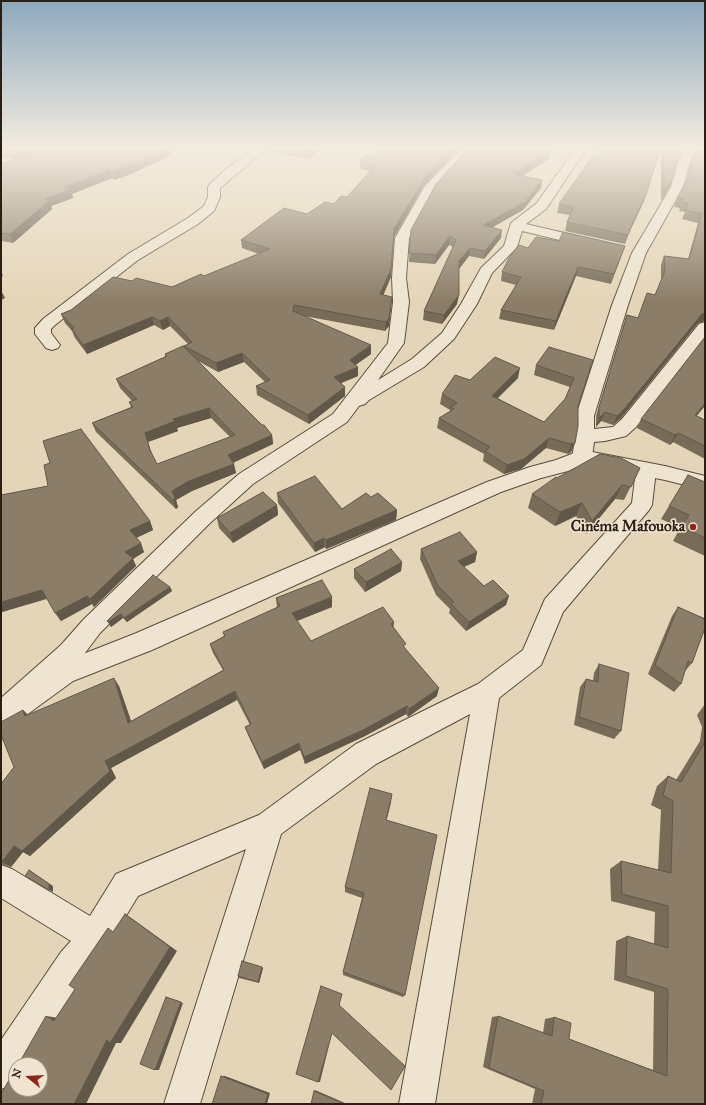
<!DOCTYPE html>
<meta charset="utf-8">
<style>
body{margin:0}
#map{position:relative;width:706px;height:1105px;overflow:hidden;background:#e5d5b8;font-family:"IM FELL Great Primer",serif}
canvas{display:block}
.frame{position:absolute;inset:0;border:2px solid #2b1e12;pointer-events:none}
.north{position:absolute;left:8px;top:1057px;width:40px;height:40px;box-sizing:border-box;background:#eee4d1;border:1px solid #a09585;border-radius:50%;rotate:288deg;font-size:11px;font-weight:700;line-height:16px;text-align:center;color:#2b1e12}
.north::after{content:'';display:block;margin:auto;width:14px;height:18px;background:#8f2418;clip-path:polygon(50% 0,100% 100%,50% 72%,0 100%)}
</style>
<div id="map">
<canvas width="706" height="1105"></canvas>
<div class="frame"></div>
<div class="north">N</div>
</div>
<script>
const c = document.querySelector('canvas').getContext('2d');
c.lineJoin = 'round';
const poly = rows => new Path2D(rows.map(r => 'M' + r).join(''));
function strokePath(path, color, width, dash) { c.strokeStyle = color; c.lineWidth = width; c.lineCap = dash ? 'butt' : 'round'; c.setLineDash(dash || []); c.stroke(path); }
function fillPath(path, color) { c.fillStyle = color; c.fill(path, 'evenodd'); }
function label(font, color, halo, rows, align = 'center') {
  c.font = font + ' "IM FELL Great Primer",serif'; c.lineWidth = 3; c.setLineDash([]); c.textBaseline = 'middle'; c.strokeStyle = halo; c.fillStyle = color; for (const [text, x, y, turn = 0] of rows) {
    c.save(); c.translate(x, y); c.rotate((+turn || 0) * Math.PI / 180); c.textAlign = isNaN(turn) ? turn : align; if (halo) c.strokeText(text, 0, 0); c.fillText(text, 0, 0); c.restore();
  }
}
const minor = poly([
 [257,146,270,146,220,188,220,197,214,211,198,224,138,260,55,325,51,329,51,333,60,345,58,348,52,350,46,348,35,334,35,328,43,319,128,254,188,218,204,206,208,197,208,187,210,184,225,170,257,146],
 [469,146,482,146,463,159,434,191,409,238,406,278,409,302,404,343,378,380,412,359,442,333,461,304,481,268,504,246,511,223,537,203,577,146,588,146,546,209,526,224,594,240,596,243,594,246,589,247,522,231,517,247,492,273,477,304,454,339,424,367,369,400,365,404,359,406,347,422,253,484,209,524,100,633,79,661,10,724,1,727,1,698,61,645,84,619,195,512,239,474,333,414,388,343,393,302,392,278,395,238,425,186,455,155,469,146],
 [686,146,698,146,690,161,683,187,646,253,628,305,594,416,594,429,613,427,622,419,699,324,705,322,705,338,636,427,626,436,605,441,594,442,592,457,589,462,582,464,575,462,572,457,576,436,576,416,612,305,632,253,671,187,678,161,686,146],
 [646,463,653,465,656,470,652,505,649,510,563,612,541,665,499,698,435,1104,399,1104,470,714,376,764,281,834,200,1104,164,1104,246,849,138,896,106,949,85,976,26,1065,16,1065,16,1080,14,1084,1,1089,1,1040,61,952,71,941,1,898,1,865,12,869,90,916,116,874,259,815,356,744,478,684,523,650,545,599,632,503,636,470,639,465,646,463]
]);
const tertiary = poly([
 [582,450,665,466,705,476,705,490,665,480,584,464,568,471,541,478,501,492,152,650,73,681,10,727,1,731,1,703,55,665,134,634,487,482,530,467,556,460,582,450]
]);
strokePath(minor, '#5a4c3c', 2);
strokePath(tertiary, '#5a4c3c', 2);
fillPath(minor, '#eee4d1');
fillPath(tertiary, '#eee4d1');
fillPath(poly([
 [1,146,166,158,128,175,114,180,112,178,72,194,73,198,51,206,52,209,13,243,1,241,1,164,15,159,1,158],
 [266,146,324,146,309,159,267,151],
 [384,146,466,146,454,154,424,185,394,237,391,277,383,295,391,305,389,326,385,331,304,316,371,354,355,365,358,376,341,383,345,396,309,424,257,395,256,386,265,382,244,362,218,372,198,361,272,435,273,444,233,463,236,473,192,491,176,500,178,507,176,509,96,432,92,423,131,407,129,402,132,401,120,388,116,379,165,357,165,354,185,348,184,346,188,344,170,326,163,330,154,325,87,354,75,338,72,331,65,323,61,314,71,310,132,281,172,287,204,276,259,254,242,248,241,240,334,204,347,197,370,171,360,168,360,160,385,146],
 [211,418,230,437,157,464,151,452,148,442,178,431,177,428],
 [475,146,550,146,546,149,551,150,550,158,523,176,542,180,541,188,523,210,493,227,501,238,484,259,469,256,459,269,457,304,442,324,423,320,424,311,453,247,449,245,435,264,409,262,411,230],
 [594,146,661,146,644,201,630,231,625,244,565,231,567,222,570,215,557,213,559,204,596,152,593,150],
 [661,146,684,146,678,158,670,186,661,201],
 [705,146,705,321,698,323,621,418,613,425,601,421,596,427,596,416,624,324,627,315,638,318,655,295,661,280,661,265,664,256,688,259,698,223,682,219,685,212,679,211,680,208,674,207,677,198,686,182,691,162,695,153],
 [559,241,625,246,611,284,576,276,554,330,499,319,501,310,516,285,501,281,502,272,528,248],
 [593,360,578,406,575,443,571,452,568,454,546,448,521,469,504,474,483,461,484,454,437,428,439,418,450,411,450,410,440,404,442,394,470,380,518,378,497,398,544,422,565,399,570,387,534,375,536,365],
 [697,416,705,420,705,459,673,442,670,445,637,428,641,419],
 [640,468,624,500,615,499,586,534,576,516,555,526,528,508,532,494,557,478],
 [705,482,705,556,673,541,680,528,661,519,669,506],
 [277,493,342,509,371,497,397,510,396,520,326,549,325,547,315,552,278,503],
 [1,495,150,521,153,530,136,538,144,552,133,559,136,566,94,607,92,604,61,621,47,599,2,612,1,611],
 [277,505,278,515,233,543,219,528,217,518],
 [421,549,477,552,475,562,464,567,484,586,506,605,466,631,449,613,450,609,436,595,420,559],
 [402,562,401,571,365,592,354,578,354,569],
 [170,587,172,591,127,622,123,618,111,627,110,625,107,621],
 [332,597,332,607,297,621,311,641,393,627,405,648,437,696,408,717,406,714,365,736,305,764,300,750,264,769,248,735,245,727,250,725,237,700,111,768,116,778,30,856,23,852,11,867,1,864,1,784,14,767,23,710,28,715,119,686,131,721,223,670,213,653,210,644,224,636,223,632,277,608,276,598],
 [678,607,704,618,705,615,705,628,692,663,685,671,681,684,674,692,648,674,672,616],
 [599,664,621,731,614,739,574,725,580,687,586,679,593,681,594,673],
 [705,704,705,1104,532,1104,535,1089,483,1067,492,1017,498,1016,543,1033,545,1019,554,1017,569,1039,653,1070,654,992,614,980,616,941,627,936,654,944,655,912,611,901,610,869,621,861,658,870,661,810,651,805,657,786,668,776,676,780,700,741,702,727,697,715],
 [391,802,386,820,405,995,403,997,343,975,343,972,362,898,345,892,345,887],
 [263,968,259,983,239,978,238,976]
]), '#786c59');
fillPath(poly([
 [169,146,180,146,166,158,128,175,114,180,112,171],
 [314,146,324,146,309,159,308,151],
 [455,146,466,146,454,154,424,185,394,237,391,277,380,303,380,294,394,229,425,177],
 [543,146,550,146,539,155,541,147],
 [683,146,684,146,677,161,680,152],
 [551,150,550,158,513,182,514,174],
 [109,170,112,178,72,194,73,198,51,206,52,209,13,243,10,234,45,199,65,187],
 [673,178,670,186,661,201,664,192],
 [542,180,541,188,523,210,482,233,483,225],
 [647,192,644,201,628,235,629,231],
 [502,230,501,238,484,259,485,251],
 [450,236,449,245,435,264,436,255],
 [470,248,469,256,458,270,459,261],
 [578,267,576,276,554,330,556,321],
 [1,270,3,276,1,277],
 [1,290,5,298,1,300],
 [459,295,457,304,442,324,444,315],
 [392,297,389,326,385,331,386,322],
 [705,313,705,321,698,323,621,418,613,425,617,416,702,314],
 [152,317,154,325,87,354,83,345],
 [168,317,170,326,163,330,160,321],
 [371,345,371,354,350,369,350,360],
 [242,353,244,362,218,372,216,363],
 [358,367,358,376,334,386,334,377],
 [520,368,518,378,490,406,492,396],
 [345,387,345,396,309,424,308,415],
 [705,403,705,406,690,424,695,415],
 [209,408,211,418,177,428,178,431,148,442,153,460,145,433,173,419],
 [605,412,601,421,596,427,599,418],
 [678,433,673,442,670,445,675,435],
 [272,435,273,444,230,464,228,455],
 [549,438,546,448,521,469,504,474,507,465],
 [575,443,571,452,568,454,571,444],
 [234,464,236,473,192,491,176,500,178,507,176,509,173,500,172,491,189,481],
 [622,485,615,499,586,534,592,521],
 [582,503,576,516,555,526,560,512],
 [277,505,278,515,233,543,230,533],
 [397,510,396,520,326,549,326,540],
 [150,521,153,530,134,539,130,530],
 [324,538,325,547,315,552,314,543],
 [141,543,144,552,133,559,136,566,94,607,90,599,125,552],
 [477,552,475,562,456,570,458,561],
 [402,562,401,571,365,592,366,582],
 [170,587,172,591,127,622,124,618],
 [42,590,48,598,2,612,1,611,1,602],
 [87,596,92,604,61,621,55,613],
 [509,596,506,605,466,631,469,622],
 [332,597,332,607,294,622,292,613],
 [121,614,123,618,111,627,108,622],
 [394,622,393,631,391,624],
 [114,678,119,686,134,730,128,723],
 [439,688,437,696,408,717,409,709],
 [235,691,237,700,111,768,116,778,30,856,23,852,11,867,2,862,14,846,105,761],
 [407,706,406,714,365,736,305,764,304,757],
 [23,710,31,718,25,716],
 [299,743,300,750,264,769,262,762],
 [392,794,391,802,385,827,386,820],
 [29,870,53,886,53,892,49,890],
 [125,914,134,920,177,951,121,1043,116,1043,86,1104,74,1104],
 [262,967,263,968,259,983,258,982],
 [166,997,183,1003,159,1070,155,1070],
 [46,1016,59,1018,54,1021],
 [332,1033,320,1082,318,1082],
 [221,1076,225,1076,270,1093,267,1104,265,1104],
 [315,1090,345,1103,345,1104,314,1091]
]), '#625849');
const building = poly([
 [1,146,169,146,164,150,126,167,112,171,109,170,65,187,71,190,45,199,49,201,10,234,1,233,1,164,31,154,1,150,1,146],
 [282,146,314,146,308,151,282,146],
 [385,146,455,146,425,177,394,229,391,269,380,294,392,297,389,318,386,322,294,305,293,311,371,345,350,360,358,367,334,377,345,387,308,415,256,386,270,380,242,353,216,363,184,346,192,342,168,317,160,321,152,317,83,345,72,329,74,328,61,314,71,310,113,277,132,281,136,278,172,287,201,274,204,276,270,249,241,240,284,208,307,214,325,202,334,204,341,196,347,197,376,165,360,160,385,146],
 [475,146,543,146,541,147,551,150,514,174,542,180,525,202,483,225,502,230,485,251,470,248,459,261,459,295,444,315,424,311,456,240,450,236,436,255,409,253,411,230,436,184,465,152,475,146],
 [600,146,661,146,647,192,629,231,630,231,628,235,567,222,574,207,559,204,600,146],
 [664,146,683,146,680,152,673,178,664,192,664,146],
 [698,146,705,146,705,313,702,314,625,408,617,416,605,412,599,418,599,407,627,315,638,318,647,293,655,295,665,271,664,256,689,259,702,214,685,210,688,203,683,202,684,199,677,198,688,179,695,153,698,146],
 [563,232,625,246,614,274,578,267,556,321,501,310,521,277,502,272,509,258,519,245,528,248,536,237,559,241,563,232],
 [705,337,705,403,695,415,705,420,705,446,678,433,675,435,641,419,705,337],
 [183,346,262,425,264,425,272,435,228,455,234,464,189,481,172,491,175,498,173,500,92,423,133,407,129,402,137,399,116,379,167,356,165,354,183,346],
 [209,408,235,435,157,464,150,450,145,433,175,421,173,419,209,408],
 [549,347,593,360,578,406,578,426,575,443,571,444,549,438,524,459,507,465,485,451,490,447,439,418,454,409,451,407,457,403,442,394,455,375,470,380,495,357,520,368,492,396,544,422,565,399,574,378,536,365,549,347],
 [81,429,150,521,130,530,141,543,125,552,133,558,90,599,87,596,55,613,42,590,1,602,1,495,48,486,44,465,50,463,43,441,81,429],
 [600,454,621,458,640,468,631,487,622,485,592,521,582,503,560,512,532,494,556,477,557,478,600,454],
 [688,475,705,482,705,538,681,527,689,515,669,506,688,475],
 [315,476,342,509,366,493,371,497,378,493,397,510,326,540,324,538,314,543,277,493,315,476],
 [263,492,277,505,230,533,217,518,263,492],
 [460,532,477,552,458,561,484,586,493,580,509,596,469,622,451,604,454,602,438,586,421,549,460,532],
 [391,549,402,562,366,582,354,569,391,549],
 [153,575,170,587,124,618,121,614,108,622,107,621,153,575],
 [322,580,332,597,292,613,311,641,383,607,394,622,391,624,406,644,403,646,439,688,409,709,407,706,365,729,304,757,299,743,262,762,245,727,251,724,235,691,105,761,110,771,22,851,14,846,2,862,1,862,1,784,14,767,1,735,1,722,23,710,25,716,114,678,128,723,224,670,210,644,225,636,223,632,280,606,276,598,322,580],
 [678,607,705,619,705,628,692,663,688,661,681,684,655,665,678,607],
 [599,664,629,673,621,731,579,717,586,679,598,682,599,664],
 [705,742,705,1104,541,1104,544,1091,489,1068,498,1016,552,1036,554,1017,571,1023,569,1039,667,1076,668,989,626,976,627,936,668,948,668,906,622,894,621,861,671,873,673,801,663,795,668,776,681,782,705,742],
 [370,788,392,794,386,820,437,835,405,995,343,972,364,893,345,887,370,788],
 [29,870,49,884,49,890,25,876,29,870],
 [125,914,170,947,110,1043,107,1040,74,1104,1,1104,1,1094,16,1068,16,1089,40,1089,40,1065,18,1065,46,1016,54,1021,75,989,69,985,108,928,113,932,125,914],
 [242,961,262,967,258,982,238,976,242,961],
 [321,986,342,994,339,1005,405,1066,391,1090,332,1033,318,1082,296,1074,321,986],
 [166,997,181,1002,155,1070,140,1064,166,997],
 [221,1076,268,1094,265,1104,212,1104,221,1076],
 [314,1091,344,1104,311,1104,314,1091]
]);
fillPath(building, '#8c7d68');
strokePath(building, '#625849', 1);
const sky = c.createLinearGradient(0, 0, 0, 301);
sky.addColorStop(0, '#8da8be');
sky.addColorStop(0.49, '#f3ecdf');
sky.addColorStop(1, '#f3ecdf00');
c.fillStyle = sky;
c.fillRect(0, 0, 706, 301);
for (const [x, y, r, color] of [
 [693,527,4,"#8f2418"]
]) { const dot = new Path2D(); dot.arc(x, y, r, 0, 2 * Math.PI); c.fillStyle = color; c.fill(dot); strokePath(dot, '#eee4d1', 1.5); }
label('bold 15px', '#2b1e12', '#eee4d1', [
 ["Cinéma Mafouoka",685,527]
], 'right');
</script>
